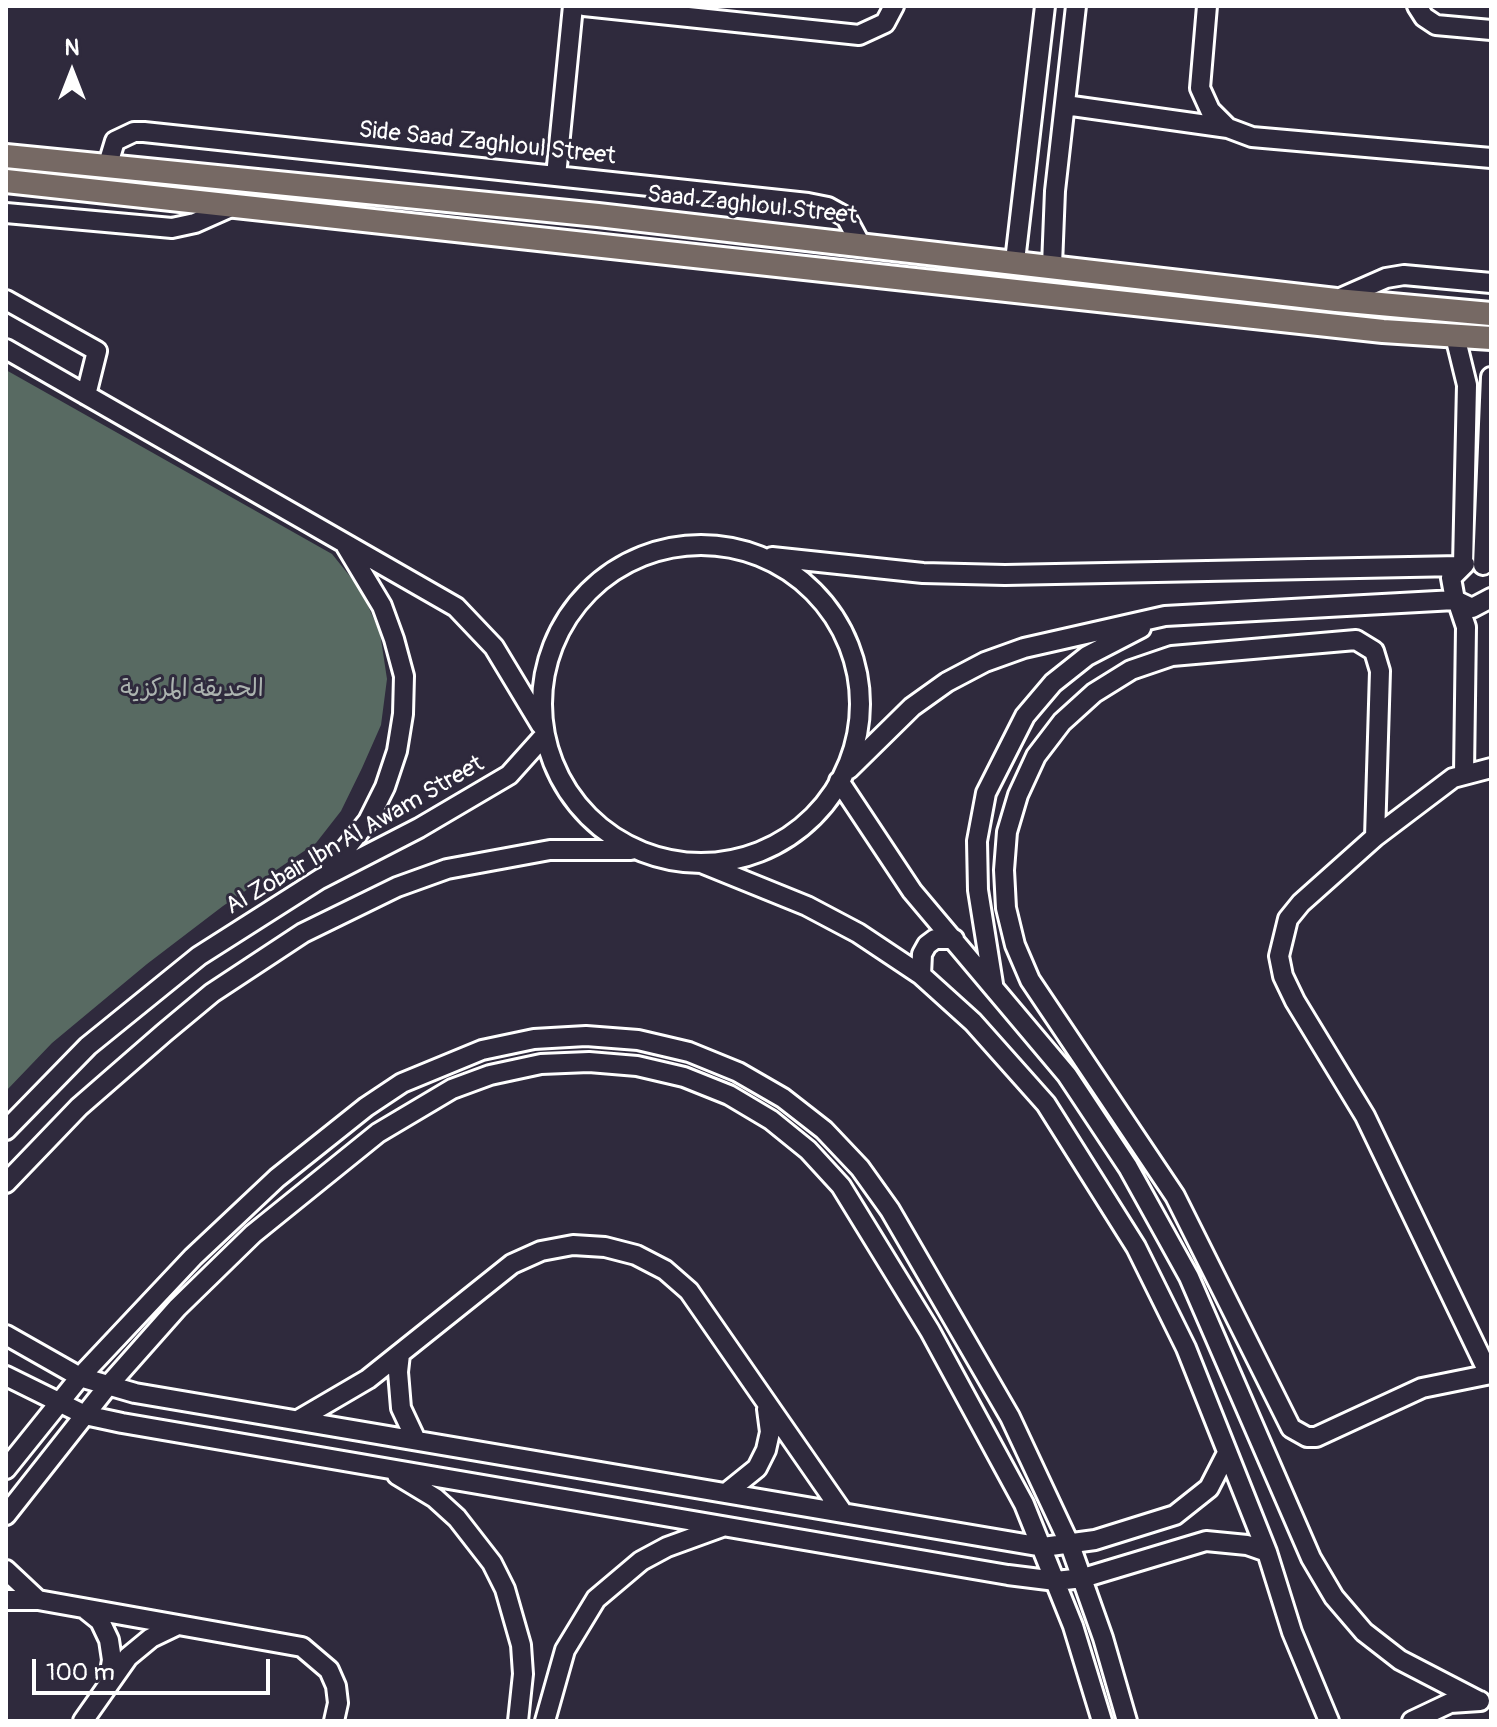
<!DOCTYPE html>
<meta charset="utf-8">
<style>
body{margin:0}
#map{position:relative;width:1497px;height:1727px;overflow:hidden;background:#2f2a3d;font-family:Pangolin,sans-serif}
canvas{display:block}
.frame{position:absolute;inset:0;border:8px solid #fff;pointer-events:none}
.north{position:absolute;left:32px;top:32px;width:80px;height:80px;-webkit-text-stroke:6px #2f2a3d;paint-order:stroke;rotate:0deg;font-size:22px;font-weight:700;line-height:32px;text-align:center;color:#fff}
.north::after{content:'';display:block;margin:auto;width:28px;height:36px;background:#fff;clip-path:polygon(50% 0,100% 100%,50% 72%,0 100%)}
.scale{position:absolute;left:32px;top:1659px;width:238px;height:36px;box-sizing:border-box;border:4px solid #fff;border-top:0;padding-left:10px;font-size:24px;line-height:28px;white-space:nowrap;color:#fff;-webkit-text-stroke:6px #2f2a3d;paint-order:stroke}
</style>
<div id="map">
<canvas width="1497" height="1727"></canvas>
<div class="frame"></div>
<div class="north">N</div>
<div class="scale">100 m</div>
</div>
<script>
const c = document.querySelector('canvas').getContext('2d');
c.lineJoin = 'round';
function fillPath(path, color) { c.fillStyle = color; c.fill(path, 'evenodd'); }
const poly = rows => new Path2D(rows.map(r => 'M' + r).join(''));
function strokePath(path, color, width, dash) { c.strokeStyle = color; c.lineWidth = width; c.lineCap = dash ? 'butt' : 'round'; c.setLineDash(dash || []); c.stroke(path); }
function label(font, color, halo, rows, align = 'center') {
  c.font = font + ' Pangolin,"Playpen Sans Arabic",sans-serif'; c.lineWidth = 6; c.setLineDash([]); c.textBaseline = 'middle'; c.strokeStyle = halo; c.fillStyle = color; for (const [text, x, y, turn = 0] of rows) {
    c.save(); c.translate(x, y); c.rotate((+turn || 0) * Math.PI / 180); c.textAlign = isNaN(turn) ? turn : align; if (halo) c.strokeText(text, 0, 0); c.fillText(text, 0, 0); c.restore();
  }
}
fillPath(poly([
 [6,370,332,554,361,590,380,633,387,679,381,725,362,768,341,811,316,843,223,906,147,964,52,1043,6,1091]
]), '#586a62');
const minor = poly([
 [584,6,859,35,885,23,894,6],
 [1207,6,1200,88,1210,110,1228,128,1252,137,1491,158],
 [1417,6,1424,17,1436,25,1491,30],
 [1065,105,1228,128],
 [108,164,115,141,134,132,144,132,808,203,828,207,846,217,860,243],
 [556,176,573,6],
 [6,213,172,228,195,223,231,207],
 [1015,261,1045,6],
 [1052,265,1055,191,1076,6],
 [6,300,97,351,86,395],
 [1336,300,1386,278,1404,275,1491,283],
 [1455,336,1467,385,1463,565],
 [6,349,456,607,494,647,541,725],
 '542 704a159 159 0 1 1 318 0a159 159 0 1 1-318 0Z',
 [772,557,923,573,1005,575,1460,566],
 [1465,564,1451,578,1455,600,1472,608,1491,598],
 [1483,565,1491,377],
 [1458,603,1466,627,1464,773],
 [849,769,912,707,947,682,985,662,1024,648,1165,616,1455,600],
 [839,781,912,891,1067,1075,1128,1167,1189,1277,1311,1558,1334,1597,1364,1632,1400,1660,1479,1701],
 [1375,837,1380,671,1374,651,1356,640,1172,656,1131,670,1094,693,1062,722,1036,756,1018,795,1007,832,1004,870,1006,908,1015,945,1030,980,1175,1196,1291,1428,1307,1437,1316,1437,1422,1388,1491,1374],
 [701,863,807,906,858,933,921,975,973,1022,1046,1104,1136,1247,1186,1348,1267,1552,1292,1632,1329,1721],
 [331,867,368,821,385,787,397,751,403,714,404,676,394,639,382,606,346,546],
 [921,975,922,954,927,945,935,939,954,939],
 [993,984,978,890,977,841,986,793,1025,716,1053,683,1087,656,1141,628],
 [6,1130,88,1046,199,956,320,879,419,828,509,775,544,736],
 [6,1183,79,1107,164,1033,212,993,303,933,397,887,447,869,550,850,631,850],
 [6,1335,80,1377,135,1393,1043,1547,1095,1540,1175,1515,1209,1488,1227,1453],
 [400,1354,398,1372,401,1408,416,1440],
 [1489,1374,1365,1116,1295,1001,1283,976,1279,956,1288,919,1301,903,1375,837,1453,778,1491,768],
 [6,1376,85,1415,122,1423,1008,1575,1056,1581,1083,1578,1206,1541,1247,1545,1267,1552],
 [298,1420,368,1379,512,1264,541,1251,573,1245,605,1247,636,1255,665,1270,689,1291,843,1513],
 [6,1469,80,1377,193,1257,277,1178,366,1107,402,1083,482,1050,534,1039,586,1036,638,1040,689,1052,738,1072,783,1098,824,1130,860,1168,890,1210,1010,1417,1070,1545,1103,1638,1127,1721],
 [397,1475,435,1498,457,1518,492,1563,505,1589,521,1645,523,1674,518,1721],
 [726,1493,757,1468,766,1450,770,1432,767,1409],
 [6,1515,107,1387,177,1308,253,1234,378,1133,452,1089,490,1075,541,1064,589,1062,637,1066,684,1077,729,1095,771,1120,808,1150,841,1186,930,1331,1024,1504,1073,1626,1102,1721],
 [6,1570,38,1600],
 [6,1600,38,1600,302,1647,329,1670,336,1686,338,1703,334,1721],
 [85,1609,100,1621,109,1640,112,1660,109,1678],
 [83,1721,128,1657,151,1638,178,1625],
 [545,1721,565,1650,596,1599,641,1561,667,1547,722,1527],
 [1412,1721,1450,1703,1480,1701]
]);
const major = poly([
 [6,156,598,215,1336,300,1491,314],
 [6,181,1383,331,1491,338]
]);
strokePath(minor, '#fff', 24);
strokePath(major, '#fff', 28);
strokePath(minor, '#2f2a3d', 18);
strokePath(major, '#766964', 22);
label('24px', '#fff', '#2f2a3d', [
 ["Side Saad Zaghloul Street",487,144,6],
 ["Saad Zaghloul Street",752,206,6],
 ["Al Zobair Ibn Al Awam Street",355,836,-30]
]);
label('24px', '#acb4b0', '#2f2a3d', [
 ["الحديقة المركزية",192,690]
]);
</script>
